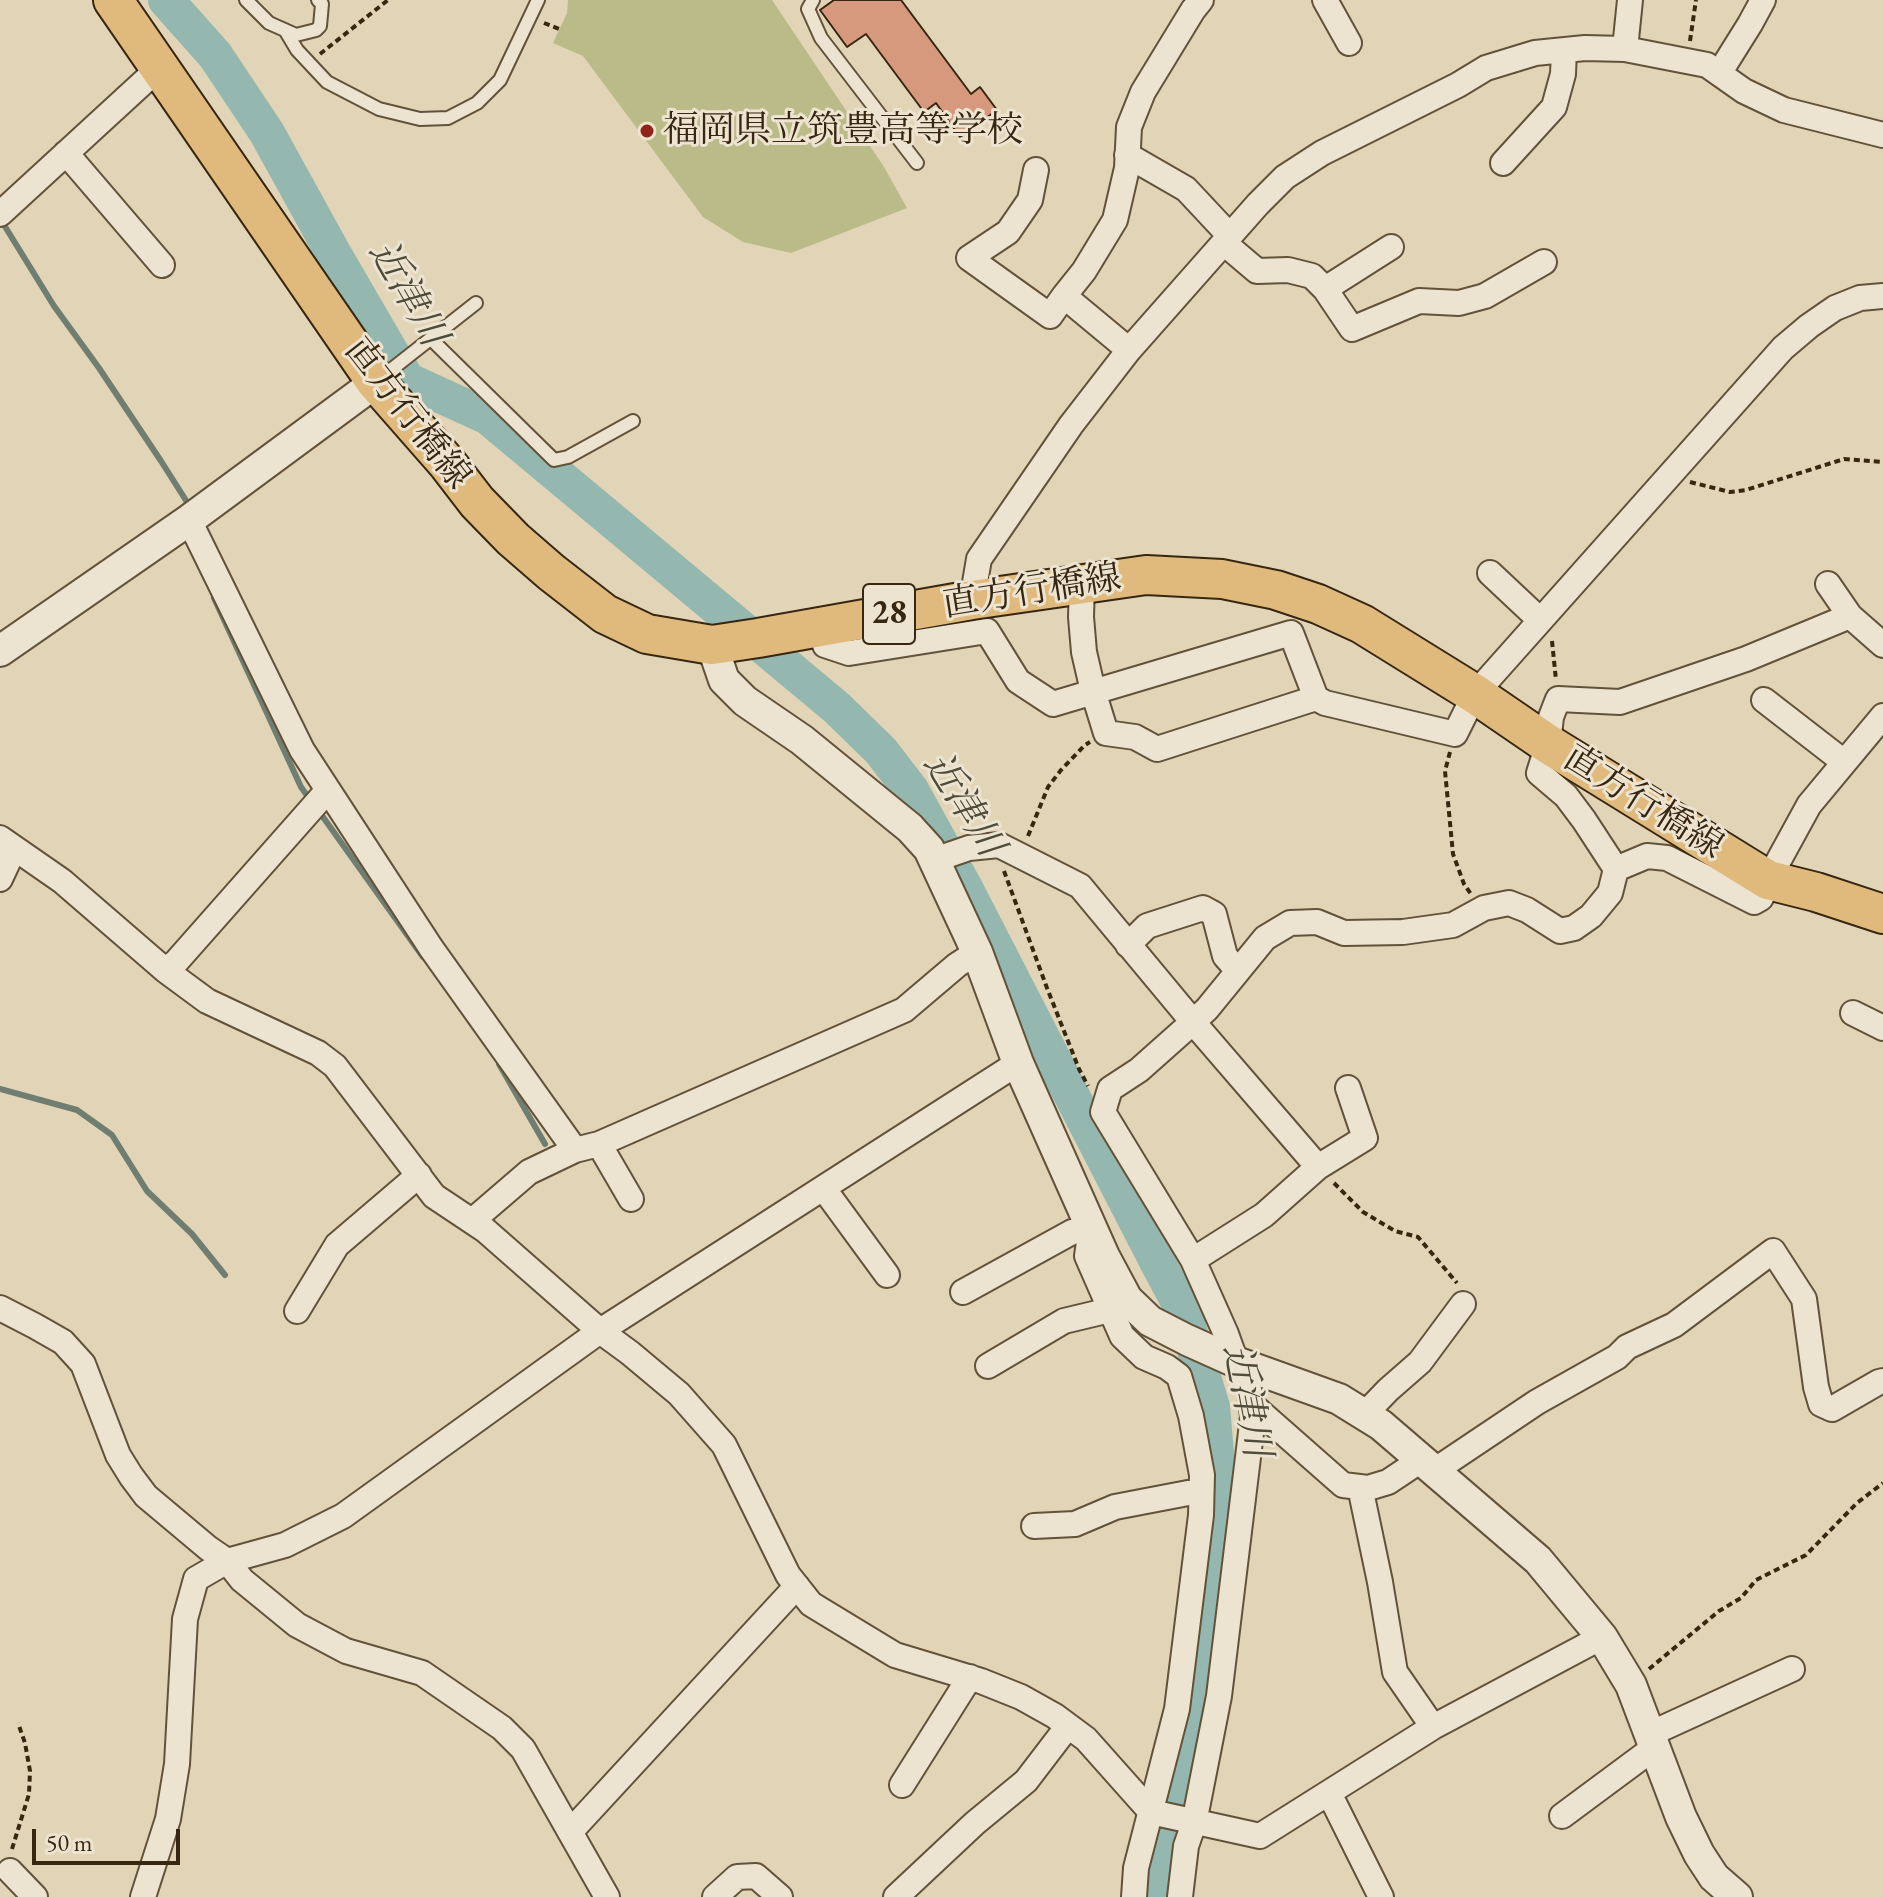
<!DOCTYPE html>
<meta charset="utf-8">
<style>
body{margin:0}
#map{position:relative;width:1883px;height:1897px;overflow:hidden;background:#e1d4b7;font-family:"EB Garamond",serif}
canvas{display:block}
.scale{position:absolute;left:32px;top:1829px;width:148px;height:36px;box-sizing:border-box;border:4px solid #372710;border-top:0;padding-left:10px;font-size:24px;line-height:28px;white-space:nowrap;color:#372710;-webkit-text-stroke:6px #ece3d0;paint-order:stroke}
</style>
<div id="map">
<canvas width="1883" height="1897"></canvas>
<div class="scale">50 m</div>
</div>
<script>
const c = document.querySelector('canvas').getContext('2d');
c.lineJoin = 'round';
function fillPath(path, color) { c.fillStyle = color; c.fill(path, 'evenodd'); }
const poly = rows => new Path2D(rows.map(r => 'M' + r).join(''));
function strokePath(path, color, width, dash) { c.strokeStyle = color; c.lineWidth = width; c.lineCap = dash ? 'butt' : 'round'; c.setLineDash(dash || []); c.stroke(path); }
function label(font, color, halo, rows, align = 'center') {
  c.font = font + ' "EB Garamond","Noto Serif JP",serif'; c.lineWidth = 6; c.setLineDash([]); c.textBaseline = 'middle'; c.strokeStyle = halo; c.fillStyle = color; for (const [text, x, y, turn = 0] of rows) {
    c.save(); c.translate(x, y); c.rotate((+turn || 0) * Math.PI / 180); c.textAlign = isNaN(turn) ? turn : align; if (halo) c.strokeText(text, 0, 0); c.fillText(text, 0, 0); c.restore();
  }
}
fillPath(poly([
 [568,0,772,0,884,167,907,208,791,253,743,242,703,217,583,56,553,43,567,13]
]), '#bbbb89');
strokePath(poly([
 [1,220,54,306,99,368,161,461,187,502,184,509],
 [214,598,301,787,311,801],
 [318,810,423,957],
 [499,1064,545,1144],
 [0,1089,77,1110,112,1135,147,1191,192,1234,225,1275]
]), '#6f7e70', 6);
strokePath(poly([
 [166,0,215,55,267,133,332,251,407,380,488,417,837,708,881,751,911,790,966,890,1159,1265,1183,1310,1212,1407,1221,1511,1199,1658,1157,1841,1152,1897]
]), '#94b8b0', 36);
const building = poly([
 [834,0,901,0,971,94,980,87,997,110,960,137,936,103,924,112,866,34,847,47,820,10,834,0]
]);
fillPath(building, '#d6997e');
strokePath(building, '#372710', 2);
const service = poly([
 [246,0,269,23,296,35,316,30,320,26,322,4,318,0],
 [813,0,808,9,821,38,917,163],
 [285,30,297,50,327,82,379,109,420,119,448,118,477,103,500,80,538,0],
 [431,339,554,460,568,457,633,421],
 [378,380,476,303]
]);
const minor = poly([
 [1325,0,1349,43],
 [1625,49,1630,0],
 [1720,72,1750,24,1763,0],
 [66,153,162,265],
 [1127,155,1186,189,1230,236],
 [1503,163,1554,107,1563,74,1564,50],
 [1036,170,1030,200,1008,232,969,258,1050,316,1064,296],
 [0,214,160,67],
 [1224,243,1257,271,1288,270,1312,276,1325,289,1352,329,1419,301,1459,303,1485,296,1544,262],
 [1325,289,1391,247],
 [1129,350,1064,296,1084,271,1115,220,1127,168,1129,127,1143,92,1193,10,1201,0],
 [189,520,302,750,431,948,575,1150,599,1144,904,1010,957,965,977,952],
 [1490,573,1540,620],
 [1082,584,1081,617,1084,652,1093,691,1106,733,1135,737,1157,749,1316,698],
 [1828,584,1850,616,1883,645],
 [972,600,979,559,1071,425,1129,350,1258,204,1285,177,1322,153,1458,85,1486,68,1535,53,1585,48,1625,49,1707,65,1744,91,1784,110,1883,135],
 [820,627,825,645,849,653,987,631,1018,681,1053,704,1291,633,1316,698,1325,703,1455,734,1475,694,1783,348,1809,326,1835,308,1860,298,1883,296],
 [1764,700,1844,762],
 [0,838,62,881,165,970,207,1001,318,1053,335,1066,434,1196,485,1230,600,1331,630,1353,679,1394,724,1445,788,1575,811,1604,895,1655,981,1681,1021,1697,1055,1716,1086,1739,1151,1812,1260,1836,1433,1727,1602,1637],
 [934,860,969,848,999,845,1080,886,1193,1022,1318,1167,1264,1215,1193,1260],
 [1616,869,1647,856,1667,858,1754,902,1761,898,1768,880,1809,805,1883,716],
 [0,879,14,849],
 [1128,945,1147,926,1203,908,1214,914,1225,956,1238,971],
 [165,970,176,962,328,790],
 [1853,1013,1883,1028],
 [599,1144,631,1199],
 [1318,1167,1365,1138,1348,1088],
 [824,1189,887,1275],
 [472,1221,529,1172,575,1150],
 [963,1292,1072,1232,1091,1228,1087,1256,1122,1336,1144,1357,1167,1367,1179,1376,1191,1416,1202,1475,1201,1515,1177,1709,1136,1868,1134,1897],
 [0,1308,35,1326,63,1342,83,1364,118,1455,131,1476,146,1496,208,1548,227,1561,242,1580,297,1625,346,1651,422,1673,502,1728,523,1749,607,1897],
 [297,1311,337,1245,419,1175],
 [988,1366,1064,1321,1110,1310],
 [1251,1404,1343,1485,1368,1488,1388,1482,1421,1460],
 [1364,1415,1388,1390,1420,1362,1463,1304],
 [1434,1471,1537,1402,1617,1357,1627,1347,1674,1325,1773,1251,1804,1299,1816,1387,1821,1404,1832,1409,1879,1382,1883,1381],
 [1360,1487,1380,1582,1395,1672,1433,1727],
 [1034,1526,1075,1524,1115,1507,1188,1493,1201,1492],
 [1650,1734,1792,1669],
 [902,1785,970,1677],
 [1329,1793,1381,1897],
 [1562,1816,1655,1747],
 [570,1832,797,1586],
 [10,1871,35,1897],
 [143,1897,168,1819,177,1764,185,1619,196,1579,227,1561,285,1545,343,1516,600,1331,1018,1063],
 [715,1897,737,1877,756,1876,780,1897],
 [896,1897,975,1823,1026,1781,1068,1726],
 [1180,1897,1186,1846,1194,1823,1219,1696,1253,1416,1249,1389,1236,1362,1226,1334,1193,1260,1103,1112,1110,1089,1139,1070,1193,1022,1207,1009,1265,938,1290,923,1317,922,1344,933,1403,932,1453,925,1484,908,1509,903,1527,910,1560,931,1574,928,1591,916,1610,893,1616,869,1584,820,1566,796,1539,773,1548,744,1551,717,1558,699,1620,702,1746,659,1850,616]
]);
const tertiary = poly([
 [712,645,724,680,745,701,802,740,910,828,929,849,977,952,1018,1063,1104,1256,1127,1299,1150,1321,1187,1340,1236,1362,1339,1399,1381,1425,1538,1560,1602,1637,1631,1685,1681,1817,1699,1854,1714,1877,1737,1897],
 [0,651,189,520,376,382]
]);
const primary = poly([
 [113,0,376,382,447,463,477,502,513,539,551,572,605,614,647,634,712,645,758,638,972,600,1146,575,1222,579,1276,590,1318,604,1362,624,1475,694,1548,744,1768,880,1816,892,1883,914]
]);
strokePath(service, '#62523a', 16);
strokePath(minor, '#62523a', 28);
strokePath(tertiary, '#62523a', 34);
strokePath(primary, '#372710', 42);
strokePath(poly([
 [544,23,559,29],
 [1690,41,1696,0],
 [320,54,388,0],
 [1690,482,1730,492,1746,490,1844,459,1883,462],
 [1552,641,1556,680],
 [1450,752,1445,771,1453,854,1464,884,1471,894],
 [1028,836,1048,787,1061,770,1085,745,1090,742],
 [1004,871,1047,988,1079,1069,1088,1086],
 [1334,1183,1363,1212,1395,1231,1418,1237,1457,1283],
 [1649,1669,1719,1611,1741,1598,1756,1580,1806,1555,1857,1503,1883,1483],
 [12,1849,29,1794,30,1771,25,1743,18,1723]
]), '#372710', 4, [6, 4]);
strokePath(service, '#ece3d0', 12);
strokePath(minor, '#ece3d0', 24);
strokePath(tertiary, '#ece3d0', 30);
strokePath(primary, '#e0ba7c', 38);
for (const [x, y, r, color] of [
 [647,131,8,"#8f2418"]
]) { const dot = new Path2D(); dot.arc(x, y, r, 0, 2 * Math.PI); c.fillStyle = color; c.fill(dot); strokePath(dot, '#ece3d0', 3); }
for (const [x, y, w] of [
 [889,614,52]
]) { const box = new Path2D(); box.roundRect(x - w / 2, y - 30, w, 60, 6); c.fillStyle = '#ece3d0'; c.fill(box); strokePath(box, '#372710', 2); }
label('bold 34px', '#372710', null, [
 ["28",889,614]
]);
label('36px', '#372710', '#ece3d0', [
 ["福岡県立筑豊高等学校",663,131]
], 'left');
label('36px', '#372710', '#ece3d0', [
 ["直方行橋線",407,414,52],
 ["直方行橋線",1032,592,-9],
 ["直方行橋線",1643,803,32]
]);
label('italic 38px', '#4e4b38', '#ece3d0', [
 ["近津川",407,294,60],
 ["近津川",963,805,58],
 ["近津川",1246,1401,79]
]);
</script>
